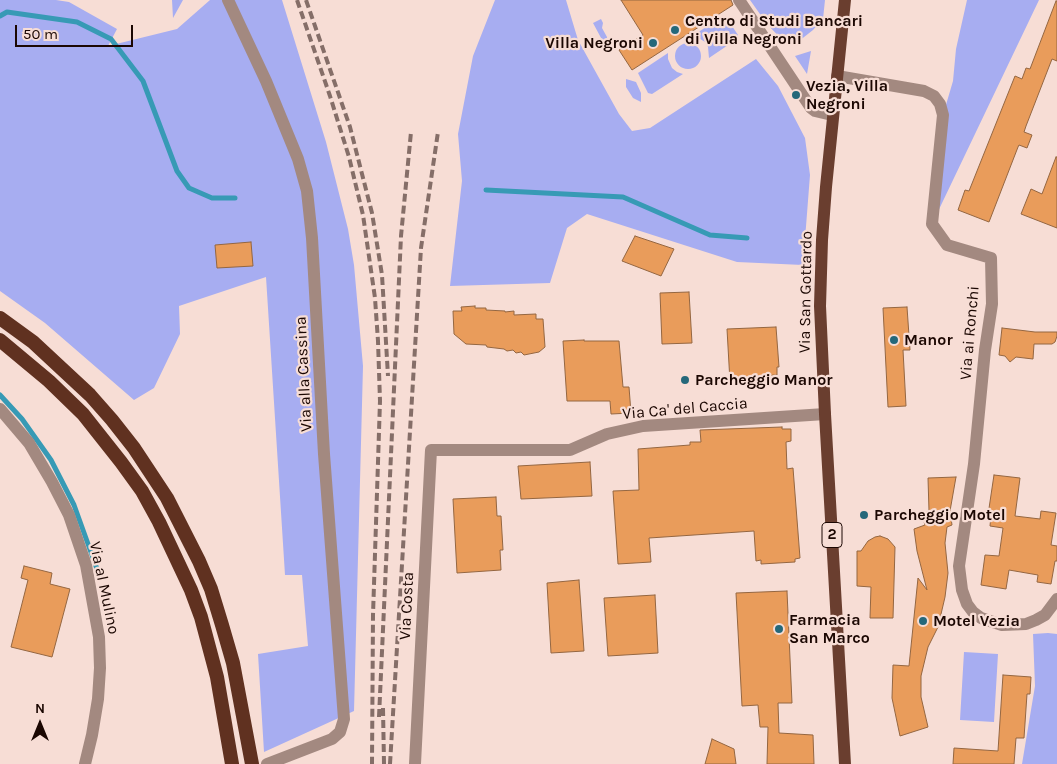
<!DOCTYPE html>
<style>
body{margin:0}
#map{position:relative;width:1057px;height:764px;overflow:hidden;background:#f7ddd5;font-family:Karla,sans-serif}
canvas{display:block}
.north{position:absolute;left:15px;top:699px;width:50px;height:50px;-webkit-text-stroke:4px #f7ddd5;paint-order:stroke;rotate:0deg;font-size:14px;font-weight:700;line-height:20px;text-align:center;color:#1b0702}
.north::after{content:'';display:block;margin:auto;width:18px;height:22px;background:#1b0702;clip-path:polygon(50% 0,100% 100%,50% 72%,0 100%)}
.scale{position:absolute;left:15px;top:25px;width:118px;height:22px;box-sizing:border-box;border:2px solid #1b0702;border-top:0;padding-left:6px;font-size:15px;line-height:18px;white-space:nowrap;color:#1b0702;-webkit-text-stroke:4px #f7ddd5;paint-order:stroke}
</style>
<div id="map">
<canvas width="1057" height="764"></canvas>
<div class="north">N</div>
<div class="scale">50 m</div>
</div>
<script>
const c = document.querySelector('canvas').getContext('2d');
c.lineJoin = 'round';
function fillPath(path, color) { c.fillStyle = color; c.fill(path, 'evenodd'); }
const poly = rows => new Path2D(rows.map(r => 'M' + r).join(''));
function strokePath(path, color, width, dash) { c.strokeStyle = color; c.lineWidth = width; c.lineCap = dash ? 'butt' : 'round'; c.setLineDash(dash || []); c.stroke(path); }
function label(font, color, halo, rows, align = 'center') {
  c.font = font + ' Karla,sans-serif'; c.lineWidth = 4.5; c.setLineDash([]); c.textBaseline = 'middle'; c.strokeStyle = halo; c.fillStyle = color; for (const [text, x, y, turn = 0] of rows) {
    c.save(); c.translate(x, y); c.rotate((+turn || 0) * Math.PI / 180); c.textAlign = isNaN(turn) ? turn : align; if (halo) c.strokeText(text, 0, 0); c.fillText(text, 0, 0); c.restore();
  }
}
fillPath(poly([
 [0,0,56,0,69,2,117,29,108,46,177,29,210,0,282,0,326,142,348,229,354,265,363,366,354,711,264,752,258,654,308,646,302,575,285,575,266,277,179,306,180,334,154,388,134,400,45,323,0,291],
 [172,0,183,0,173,18],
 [495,0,566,0,578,40,619,114,632,131,650,128,756,59,778,86,805,138,810,175,803,265,737,262,587,214,567,228,550,283,450,286,462,181,458,134,473,56],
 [750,0,825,0,823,19,813,30,799,41,787,45,767,24],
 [967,0,1039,0,932,224,943,115,953,81,956,49],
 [721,17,726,17,738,35,737,39,709,58,708,47,705,42,694,35],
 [601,19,603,23,602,28,607,37,607,49,593,23],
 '675 56a13 13 0 1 1 26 0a13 13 0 1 1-26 0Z',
 [811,51,807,74,795,56],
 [668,53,668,59,672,68,677,72,683,74,652,94,648,93,638,73],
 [626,79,636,82,641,93,641,102,633,98,626,87],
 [1048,633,1057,634,1057,764,1022,764,1035,686,1033,634],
 [964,652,998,654,994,722,960,720]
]), '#a7adf1');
strokePath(poly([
 [0,16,7,12,77,22,111,39,143,81,177,171,189,188,212,198,235,198],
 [486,190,623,197,710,235,747,238],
 [0,395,22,419,51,460,74,505,97,569]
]), '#379ab5', 5);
const building = poly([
 [621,0,731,0,733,5,632,70,619,50,643,35,621,0],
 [1056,1,1057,1,1057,61,1052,59,1026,126,1024,132,1032,135,1027,148,1019,145,1018,147,989,222,958,210,965,190,969,191,1015,76,1022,79,1026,68,1030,69,1056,1],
 [1056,157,1057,157,1057,228,1021,214,1031,189,1042,194,1056,157],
 [635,236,674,249,661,276,622,261,635,236],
 [251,242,253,266,217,268,215,245,251,242],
 [689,292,692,343,662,344,660,293,689,292],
 [475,306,475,308,486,308,486,310,505,311,505,312,514,311,514,315,536,314,536,319,543,319,545,347,539,352,524,355,521,352,516,353,513,350,507,351,504,349,487,347,486,345,466,344,454,334,453,311,462,311,461,307,475,306],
 [907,307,910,350,903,350,906,406,888,407,883,308,907,307],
 [776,327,779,367,777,367,777,375,754,376,755,381,730,382,727,329,776,327],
 [1002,328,1035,332,1057,332,1057,336,1055,342,1052,344,1034,344,1033,359,1016,357,1010,362,1005,356,999,355,1002,328],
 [584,340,584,341,619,341,623,387,629,387,631,413,611,414,610,401,567,401,563,341,584,340],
 [782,427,782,429,791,429,791,441,786,442,787,469,793,468,800,558,795,559,795,562,761,564,761,560,756,561,754,531,649,538,651,562,618,564,613,491,639,490,638,449,690,445,690,442,701,442,700,430,782,427],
 [590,462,592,496,521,499,518,466,590,462],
 [994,475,1020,478,1015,516,1040,519,1041,511,1056,513,1051,545,1057,546,1057,561,1055,561,1051,584,1037,582,1038,575,1009,570,1006,589,981,585,985,555,999,556,1003,528,990,526,991,515,988,515,994,475],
 [956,477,950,511,952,525,947,527,945,543,948,573,945,597,938,627,928,647,921,676,921,697,928,727,900,736,892,698,893,665,909,666,918,578,927,590,917,551,914,529,925,525,922,514,929,511,928,478,956,477],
 [496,497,497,516,501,516,503,550,500,550,501,570,457,573,453,499,496,497],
 [880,536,888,539,895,547,893,618,870,618,871,587,857,586,857,551,861,551,868,541,875,537,880,536],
 [24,566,52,573,50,584,70,589,52,657,11,647,28,580,21,578,24,566],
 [579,580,584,651,551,653,547,583,579,580],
 [787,591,792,703,778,703,779,733,813,735,814,764,767,764,768,727,760,727,758,705,742,706,736,593,787,591],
 [655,595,658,653,608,656,604,598,655,595],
 [1003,675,1031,677,1030,694,1027,694,1024,738,1016,738,1014,764,953,764,954,748,998,751,1003,675],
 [712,739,734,749,736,764,705,764,712,739]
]);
fillPath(building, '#e99c5b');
strokePath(building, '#946641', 1);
strokePath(poly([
 [228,0,266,81,298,159,307,191,312,238,324,454,344,719,340,732,332,739,267,764],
 [739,0,811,108,815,111,832,115],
 [837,76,924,91,934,96,940,104,943,115,932,224,947,245,991,258,992,304,985,350,974,464,959,566,962,590,967,604,973,612,981,618,1002,625,1026,624,1036,620,1045,615,1057,599],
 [0,409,29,443,52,482,69,515,86,565,99,637,100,668,98,699,92,735,85,764],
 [415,764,431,450,570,450,607,434,643,426,825,414]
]), '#a38980', 12);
strokePath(poly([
 [845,0,826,187,822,240,820,306,825,414,845,764]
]), '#6a3e2f', 12);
strokePath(poly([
 [0,318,33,342,90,395,112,420,134,448,167,498,199,561,211,589,222,625,233,663,252,764],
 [0,340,49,381,83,414,121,462,142,491,159,522,191,590,201,617,217,677,232,764]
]), '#603120', 14);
strokePath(poly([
 [297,0,330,96,349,157,363,215,375,298,378,341,380,401,373,615,372,764],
 [306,0,350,127,372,213,382,275,388,376],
 [383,708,384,764],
 [379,717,401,236,411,132],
 [390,764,421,248,438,132]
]), '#856e68', 4, [8, 4]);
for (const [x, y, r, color] of [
 [675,30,5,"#25687a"],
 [653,43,5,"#25687a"],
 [796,95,5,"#25687a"],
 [894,340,5,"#25687a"],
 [685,380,5,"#25687a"],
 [864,515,5,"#25687a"],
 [923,621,5,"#25687a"],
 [779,629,5,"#25687a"]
]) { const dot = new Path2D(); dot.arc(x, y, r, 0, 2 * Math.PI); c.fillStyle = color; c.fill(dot); strokePath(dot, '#f7ddd5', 2); }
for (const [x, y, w] of [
 [832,535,20]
]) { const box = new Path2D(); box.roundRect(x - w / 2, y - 12.5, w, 25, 4); c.fillStyle = '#f7ddd5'; c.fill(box); strokePath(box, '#1b0702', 1); }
label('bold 15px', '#1b0702', null, [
 ["2",832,535]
]);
label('bold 16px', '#1b0702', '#f7ddd5', [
 ["Centro di Studi Bancari",685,21],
 ["di Villa Negroni",685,39],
 ["Villa Negroni",643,43,"right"],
 ["Vezia, Villa",806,86],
 ["Negroni",806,104],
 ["Manor",904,340],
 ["Parcheggio Manor",695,380],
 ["Parcheggio Motel",874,515],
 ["Farmacia",789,620],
 ["San Marco",789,638],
 ["Motel Vezia",933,621]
], 'left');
label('16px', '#1b0702', '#f7ddd5', [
 ["Via San Gottardo",806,292,-89],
 ["Via ai Ronchi",970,333,-85],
 ["Via alla Cassina",304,374,-93],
 ["Via Ca' del Caccia",685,409,-5],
 ["Via al Mulino",104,588,78],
 ["Via Costa",407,606,-87]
]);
</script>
